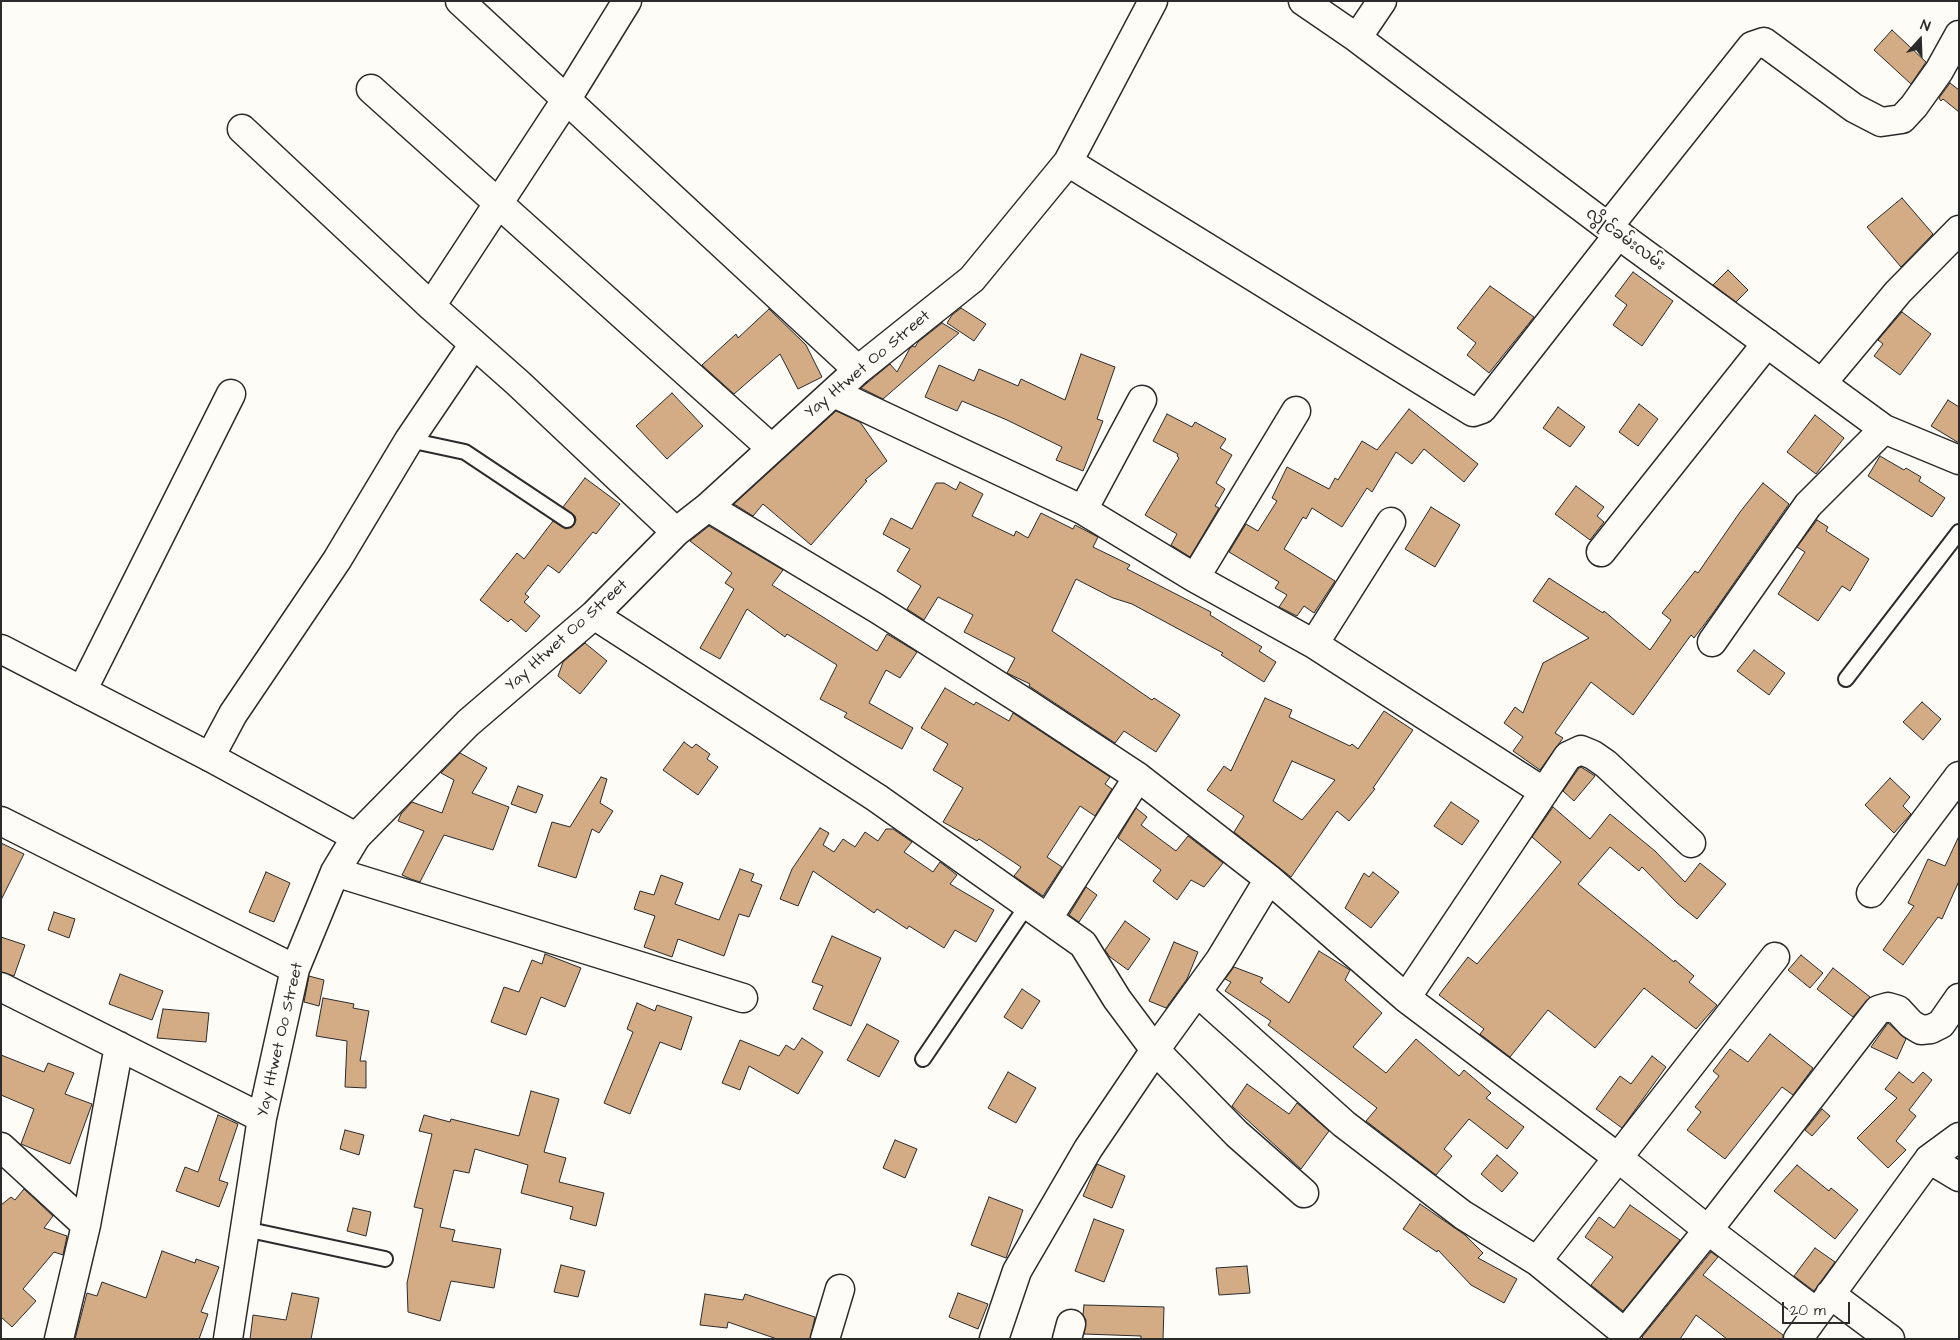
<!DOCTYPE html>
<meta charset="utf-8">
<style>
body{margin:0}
#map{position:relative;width:1960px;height:1340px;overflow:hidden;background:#fdfcf7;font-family:"Architects Daughter",sans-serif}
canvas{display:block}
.frame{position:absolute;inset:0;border:2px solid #2b2b2b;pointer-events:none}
.north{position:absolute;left:1895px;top:15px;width:50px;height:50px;-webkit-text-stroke:4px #fdfcf7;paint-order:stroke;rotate:20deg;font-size:14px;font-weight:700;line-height:20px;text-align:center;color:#2b2b2b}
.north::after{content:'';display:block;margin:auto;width:18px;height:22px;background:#2b2b2b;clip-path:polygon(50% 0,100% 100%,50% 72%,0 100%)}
.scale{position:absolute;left:1782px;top:1302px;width:68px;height:22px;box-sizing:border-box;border:2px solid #2b2b2b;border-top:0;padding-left:6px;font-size:15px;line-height:18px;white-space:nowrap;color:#2b2b2b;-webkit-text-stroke:4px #fdfcf7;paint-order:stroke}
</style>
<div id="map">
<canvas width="1960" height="1340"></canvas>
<div class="frame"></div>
<div class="north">N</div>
<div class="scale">20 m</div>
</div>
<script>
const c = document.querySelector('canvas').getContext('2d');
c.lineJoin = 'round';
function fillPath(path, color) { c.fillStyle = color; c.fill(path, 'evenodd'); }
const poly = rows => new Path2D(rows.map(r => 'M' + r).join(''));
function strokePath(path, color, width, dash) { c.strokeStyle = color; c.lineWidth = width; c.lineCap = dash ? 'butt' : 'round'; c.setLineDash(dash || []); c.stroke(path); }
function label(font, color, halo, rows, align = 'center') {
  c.font = font + ' "Architects Daughter","Noto Sans Myanmar",sans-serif'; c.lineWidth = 4.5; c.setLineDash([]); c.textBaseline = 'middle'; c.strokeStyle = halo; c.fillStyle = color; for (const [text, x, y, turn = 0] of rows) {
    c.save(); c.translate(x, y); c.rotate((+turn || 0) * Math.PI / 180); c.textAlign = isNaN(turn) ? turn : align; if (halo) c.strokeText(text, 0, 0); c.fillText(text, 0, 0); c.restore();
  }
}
const building = poly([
 [1892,30,1926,62,1911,84,1874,50,1892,30],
 [1950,83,1959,90,1959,112,1943,99,1941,101,1939,98,1950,83],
 [1902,198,1933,234,1901,267,1867,227,1902,198],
 [1728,270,1748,290,1736,302,1713,285,1728,270],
 [1633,272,1673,301,1642,346,1613,325,1627,305,1615,296,1633,272],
 [1490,286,1534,317,1489,373,1467,355,1476,343,1457,328,1490,286],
 [961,308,986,324,974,341,947,323,952,315,961,308],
 [769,309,806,345,822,377,798,389,780,354,734,394,702,365,736,334,738,338,769,309],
 [1902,312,1931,334,1900,375,1874,356,1883,344,1878,340,1902,312],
 [942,323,959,333,883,399,861,388,890,364,897,372,910,348,913,346,915,347,918,342,942,323],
 [1081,354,1115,367,1097,419,1103,421,1083,471,1056,460,1062,447,1007,420,962,401,957,411,925,397,939,365,974,381,979,369,1018,386,1021,379,1065,400,1081,354],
 [672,393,703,426,667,459,636,426,672,393],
 [1948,400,1959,407,1959,443,1931,426,1948,400],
 [1639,404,1658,419,1638,446,1619,432,1639,404],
 [1558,407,1585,427,1570,447,1543,428,1558,407],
 [1409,409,1478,464,1464,482,1424,449,1412,464,1396,452,1372,492,1367,488,1342,527,1312,508,1306,519,1303,517,1284,549,1335,581,1314,613,1304,606,1297,616,1279,607,1287,595,1275,588,1279,582,1229,552,1246,524,1258,531,1277,501,1272,498,1287,467,1329,489,1335,478,1338,480,1362,441,1377,450,1409,409],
 [836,411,860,422,887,461,865,480,867,481,811,545,763,504,753,516,734,504,836,411],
 [1167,414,1192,427,1195,422,1226,439,1220,448,1232,455,1216,483,1225,489,1215,506,1219,508,1190,557,1171,545,1177,534,1145,515,1179,458,1177,456,1178,454,1153,441,1167,414],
 [1815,415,1844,438,1816,474,1787,452,1815,415],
 [1880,456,1904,470,1906,468,1921,477,1919,481,1945,498,1932,517,1868,476,1880,456],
 [585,478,620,504,596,534,593,532,559,573,548,565,525,594,529,597,524,602,540,616,526,632,511,619,508,622,480,600,517,553,524,559,553,521,566,529,574,525,576,520,575,516,563,507,585,478],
 [960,482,983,494,972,516,1014,536,1016,531,1028,538,1041,513,1073,529,1075,525,1098,537,1093,547,1130,565,1127,569,1211,612,1210,615,1262,647,1259,651,1276,662,1264,682,1221,655,1223,653,1132,604,1113,598,1076,579,1052,631,1152,700,1154,698,1180,715,1156,752,1124,731,1115,743,1029,686,1030,684,1007,673,1015,658,964,632,973,615,938,597,924,620,907,609,921,586,897,571,910,549,883,534,891,518,912,529,936,483,944,483,956,490,960,482],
 [1763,483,1789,504,1713,613,1694,638,1691,635,1633,715,1591,682,1555,733,1563,738,1540,770,1513,751,1523,737,1504,723,1515,707,1523,713,1543,663,1589,638,1533,601,1549,578,1603,613,1604,611,1650,650,1671,620,1662,613,1695,571,1698,573,1740,512,1763,483],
 [1576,486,1604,507,1597,516,1604,522,1590,540,1555,514,1576,486],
 [1431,507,1460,525,1435,567,1405,549,1431,507],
 [1817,520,1828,527,1826,531,1869,559,1850,591,1842,586,1818,621,1778,594,1805,552,1797,547,1817,520],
 [709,526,783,570,772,585,877,651,887,634,917,652,900,678,886,670,869,703,913,728,902,749,844,717,847,713,820,699,837,665,787,634,785,637,747,609,720,659,700,648,734,589,725,583,732,573,690,541,709,526],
 [585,643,607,661,580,694,558,676,563,662,585,643],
 [1754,650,1785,673,1769,695,1737,671,1754,650],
 [945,688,974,705,976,702,1009,721,1013,713,1110,777,1105,784,1112,789,1095,816,1080,806,1047,857,1062,867,1043,896,1014,876,1021,867,979,839,977,841,943,822,963,788,933,770,948,744,921,728,945,688],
 [1265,698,1292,710,1289,717,1350,746,1352,744,1358,749,1384,711,1413,730,1373,788,1375,789,1349,821,1337,811,1291,877,1234,832,1244,816,1207,790,1224,766,1231,771,1265,698],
 [1292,761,1335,780,1302,820,1273,801,1292,761],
 [1922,702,1941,719,1923,740,1903,722,1922,702],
 [684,742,692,748,696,744,710,754,707,759,718,767,698,795,663,770,684,742],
 [460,753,487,768,472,793,509,807,493,850,444,835,420,882,411,879,402,875,424,831,398,821,401,814,412,802,442,813,454,780,441,773,460,753],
 [1581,767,1595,776,1574,801,1563,791,1579,768,1581,767],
 [601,777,607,779,600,803,613,811,599,833,592,829,576,878,538,866,552,822,570,827,601,777],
 [1890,778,1910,797,1903,806,1911,814,1894,833,1865,805,1890,778],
 [518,786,543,795,536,813,511,804,518,786],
 [1451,802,1479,821,1462,845,1434,826,1451,802],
 [1553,807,1590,839,1610,814,1655,851,1685,882,1700,863,1726,884,1697,919,1677,903,1642,867,1639,871,1610,847,1578,884,1674,962,1675,960,1694,976,1689,982,1717,1005,1696,1029,1644,988,1595,1048,1548,1010,1510,1057,1480,1034,1484,1029,1439,995,1468,957,1477,964,1561,862,1532,837,1553,807],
 [1136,808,1147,817,1141,825,1176,851,1188,836,1223,863,1204,887,1191,880,1177,900,1153,881,1161,870,1118,838,1136,808],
 [820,828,829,833,823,845,834,852,843,839,855,847,865,832,878,841,886,829,893,829,912,842,904,852,933,872,940,862,957,875,950,884,994,910,976,942,955,930,944,948,909,926,907,929,877,909,874,913,813,871,798,906,780,899,792,869,820,828],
 [1959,836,1959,881,1942,919,1938,917,1903,965,1883,950,1914,906,1908,903,1928,859,1945,866,1959,836],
 [1,843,24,854,1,900,1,843],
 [740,869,754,874,751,881,762,885,749,917,739,914,724,956,678,939,672,957,644,947,655,916,634,909,640,891,654,895,661,875,683,883,675,904,719,920,740,869],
 [266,872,290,883,274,922,249,912,266,872],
 [1373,872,1399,892,1371,928,1345,908,1364,873,1369,877,1373,872],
 [1086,887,1097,895,1079,922,1069,915,1086,887],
 [54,912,75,919,69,938,48,930,54,912],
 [1125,921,1150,939,1128,970,1110,957,1105,950,1125,921],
 [832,936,881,958,851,1026,813,1009,823,986,812,982,832,936],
 [1,937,25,945,14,976,1,972,1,937],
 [1174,942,1198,952,1187,979,1166,1008,1149,1001,1174,942],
 [1319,951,1350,970,1345,980,1382,1013,1353,1047,1386,1073,1416,1039,1459,1076,1464,1070,1491,1093,1486,1098,1524,1127,1507,1149,1469,1119,1444,1149,1452,1156,1436,1175,1366,1121,1377,1108,1268,1025,1271,1021,1225,991,1231,982,1225,979,1234,967,1263,978,1260,982,1289,1003,1319,951],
 [545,954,581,968,565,1007,541,997,526,1035,491,1022,504,987,519,992,532,960,542,964,545,954],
 [1801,955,1823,973,1810,988,1788,970,1801,955],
 [1833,968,1870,997,1853,1017,1817,989,1833,968],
 [120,974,163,991,152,1020,109,1004,120,974],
 [309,976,324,980,319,1006,304,1002,309,976],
 [1022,989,1040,1001,1022,1029,1004,1017,1022,989],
 [323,998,354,1004,353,1008,369,1011,360,1061,366,1061,366,1088,345,1087,347,1041,316,1036,323,998],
 [637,1003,655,1011,657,1005,692,1017,681,1050,660,1042,630,1114,604,1103,633,1032,627,1029,637,1003],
 [163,1009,209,1013,206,1042,157,1038,163,1009],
 [1888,1023,1906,1039,1897,1059,1871,1047,1888,1023],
 [867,1024,899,1041,879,1077,847,1060,867,1024],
 [1770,1034,1813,1068,1793,1095,1782,1087,1725,1159,1687,1130,1701,1112,1695,1107,1719,1076,1713,1071,1730,1049,1748,1062,1770,1034],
 [802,1038,823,1052,798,1094,749,1066,740,1090,722,1083,740,1040,779,1056,786,1045,794,1050,802,1038],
 [1,1055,44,1072,48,1063,74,1073,65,1094,92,1104,70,1164,21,1144,34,1109,1,1095,1,1055],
 [1652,1056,1666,1067,1622,1128,1596,1109,1620,1076,1631,1084,1652,1056],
 [1008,1072,1036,1088,1016,1123,988,1108,1008,1072],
 [1899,1072,1913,1083,1923,1072,1932,1080,1909,1110,1916,1116,1896,1141,1906,1150,1888,1168,1857,1138,1897,1098,1885,1089,1899,1072],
 [1247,1084,1289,1114,1297,1103,1329,1131,1301,1169,1232,1106,1247,1084],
 [531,1091,559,1099,544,1152,566,1158,559,1182,604,1193,596,1226,570,1219,573,1207,521,1193,528,1165,475,1149,469,1173,454,1170,440,1227,455,1230,452,1241,501,1249,494,1288,451,1281,440,1321,408,1312,407,1283,423,1209,414,1207,432,1134,419,1131,424,1115,450,1122,451,1119,519,1136,531,1091],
 [1822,1109,1830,1116,1812,1136,1805,1130,1822,1109],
 [218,1115,238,1124,219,1180,228,1183,219,1207,176,1191,185,1167,198,1172,218,1115],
 [345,1130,364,1135,359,1155,340,1149,345,1130],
 [895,1140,917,1149,905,1178,883,1168,895,1140],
 [1497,1155,1518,1173,1502,1192,1481,1174,1497,1155],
 [1097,1164,1125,1176,1112,1208,1083,1196,1097,1164],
 [1797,1165,1829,1191,1831,1188,1858,1210,1835,1239,1774,1191,1797,1165],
 [24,1189,53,1216,44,1228,67,1236,63,1255,54,1252,23,1289,36,1301,12,1327,1,1317,1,1205,11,1197,15,1200,24,1189],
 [989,1197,1023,1210,1006,1258,971,1245,989,1197],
 [1420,1204,1465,1235,1483,1253,1478,1258,1517,1279,1504,1303,1471,1285,1438,1250,1437,1252,1403,1229,1420,1204],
 [1630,1205,1680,1240,1623,1311,1591,1285,1613,1257,1585,1237,1599,1217,1614,1228,1630,1205],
 [353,1208,371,1212,366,1236,347,1231,353,1208],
 [1094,1219,1124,1230,1104,1282,1075,1271,1094,1219],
 [1815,1248,1835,1262,1814,1291,1794,1276,1815,1248],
 [162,1251,195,1263,196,1259,219,1267,201,1312,208,1314,199,1339,75,1339,87,1293,97,1296,102,1282,146,1298,162,1251],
 [1711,1252,1718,1257,1703,1275,1783,1335,1783,1339,1727,1339,1696,1315,1680,1339,1644,1339,1642,1337,1711,1252],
 [561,1265,585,1271,578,1297,554,1292,561,1265],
 [1247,1266,1250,1293,1219,1295,1216,1268,1247,1266],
 [292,1293,319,1298,311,1339,250,1339,253,1315,286,1320,292,1293],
 [958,1293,988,1304,978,1329,949,1317,958,1293],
 [705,1294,743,1300,745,1294,815,1317,810,1339,777,1339,728,1322,727,1328,700,1325,705,1294],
 [1084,1305,1164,1307,1163,1339,1141,1339,1141,1336,1084,1334,1086,1320,1083,1315,1084,1305]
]);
fillPath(building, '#d3ab84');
strokePath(building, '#2b2b2b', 1);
const service = poly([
 [409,440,465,452,567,520],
 [1846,679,1959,532],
 [923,1059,1028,904],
 [245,1229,385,1259]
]);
const minor = poly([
 [460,1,858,370],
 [1303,1,1357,38,1608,227,1884,429,1959,460],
 [1357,38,1382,1],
 [371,89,771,448],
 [242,129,431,306,518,383,676,532],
 [1068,162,1473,412,1482,409,1618,235],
 [1608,227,1752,46,1764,42,1854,108,1881,122,1902,119,1914,106,1939,71,1959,35],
 [431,306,566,100,627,1],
 [1822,383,1898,292,1959,230],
 [834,393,1083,510,1195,578,1314,644,1544,792],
 [708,507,876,608,1026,703,1138,777,1269,879,1406,998,1617,1157,1708,1230,1817,1313],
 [1083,510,1142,400],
 [1601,552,1767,343],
 [1195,578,1296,411],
 [594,615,877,798,1083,944,1117,999,1155,1050,1237,1134,1304,1193],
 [1712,642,1808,505,1884,429],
 [1314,644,1391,522],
 [82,691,231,394],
 [210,757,233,714,337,560,409,440,474,344],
 [1,821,295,969],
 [335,872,743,998],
 [1871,893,1959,776],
 [1048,918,1138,777],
 [1,987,262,1118],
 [1197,992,1344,1124,1463,1215,1537,1261,1775,957],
 [1406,998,1568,756,1581,750,1593,755,1606,764,1691,843],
 [1,1147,86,1225],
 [1929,1159,1959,1177],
 [1537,1261,1625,1333,1708,1230,1878,1010,1888,1007,1898,1010,1911,1024,1921,1030,1931,1029,1941,1024,1959,998],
 [1830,1294,1890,1339],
 [59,1339,86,1225,119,1046],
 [228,1339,262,1118,295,969,335,872,356,837,468,723,594,615,676,532,708,507,858,370,972,279,1068,162,1153,1],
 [825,1339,840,1289],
 [994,1339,1017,1271,1088,1149,1155,1050,1220,960,1269,879],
 [1067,1339,1071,1324],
 [1798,1339,1929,1159,1959,1137]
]);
const tertiary = poly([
 [1,649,210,757,356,837]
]);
strokePath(service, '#2b2b2b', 18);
strokePath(minor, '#2b2b2b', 31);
strokePath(tertiary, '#2b2b2b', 31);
strokePath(service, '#fdfcf7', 14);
strokePath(minor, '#fdfcf7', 28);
strokePath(tertiary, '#fdfcf7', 28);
label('16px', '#2b2b2b', '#fdfcf7', [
 ["လွိုင်ခမ်းလမ်း",1625,240,36],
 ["Yay Htwet Oo Street",868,365,-40],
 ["Yay Htwet Oo Street",567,636,-42],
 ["Yay Htwet Oo Street",281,1040,-77]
]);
</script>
